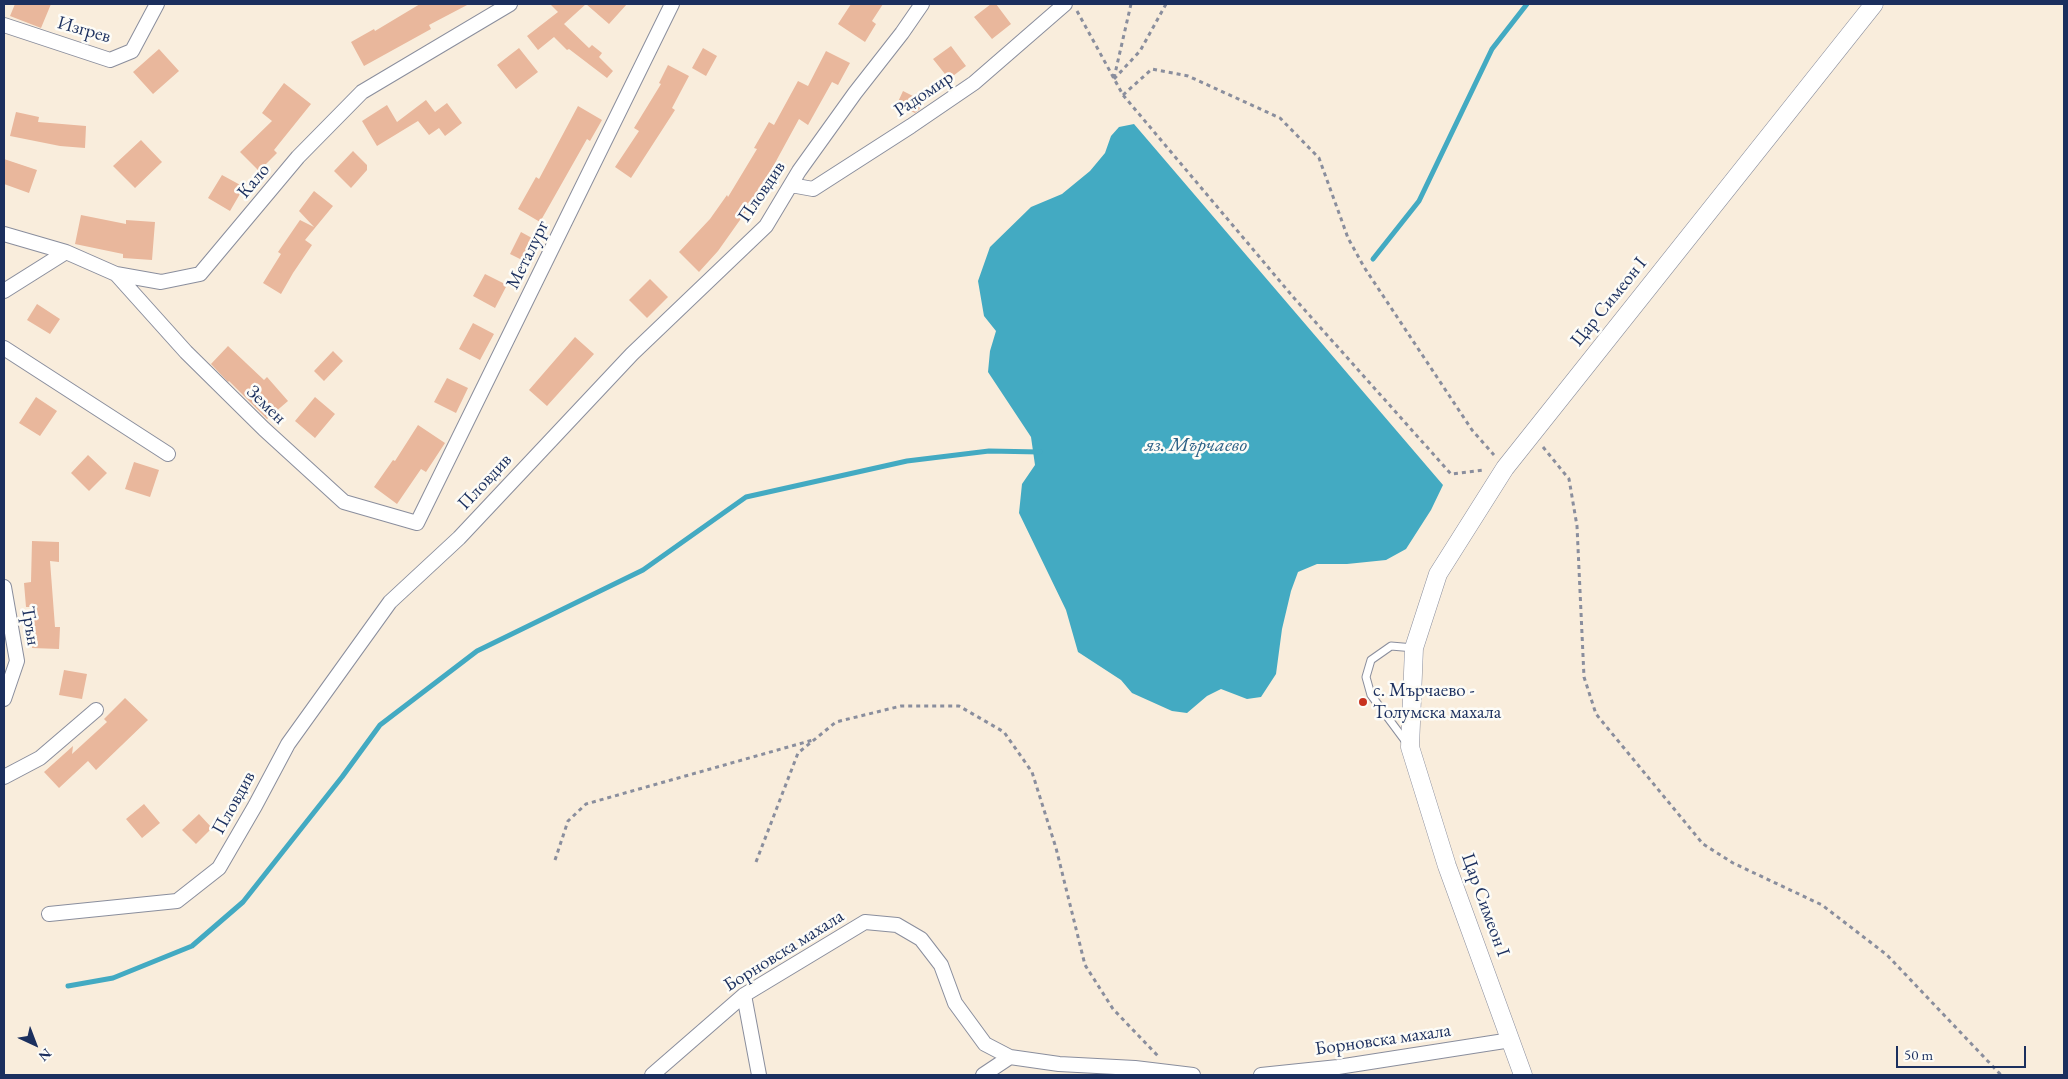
<!DOCTYPE html>
<meta charset="utf-8">
<style>
body{margin:0}
#map{position:relative;width:2068px;height:1079px;overflow:hidden;background:#f9eddc;font-family:"EB Garamond",serif}
canvas{display:block}
.frame{position:absolute;inset:0;border:5px solid #1b2f5e;pointer-events:none}
.north{position:absolute;left:10px;top:1019px;width:50px;height:50px;-webkit-text-stroke:4px #fdfcf7;paint-order:stroke;rotate:137deg;font-size:14px;font-weight:700;line-height:20px;text-align:center;color:#1b2f5e}
.north::after{content:'';display:block;margin:auto;width:18px;height:22px;background:#1b2f5e;clip-path:polygon(50% 0,100% 100%,50% 72%,0 100%)}
.scale{position:absolute;left:1896px;top:1046px;width:130px;height:22px;box-sizing:border-box;border:2px solid #1b2f5e;border-top:0;padding-left:6px;font-size:15px;line-height:18px;white-space:nowrap;color:#1b2f5e;-webkit-text-stroke:4px #fdfcf7;paint-order:stroke}
</style>
<div id="map">
<canvas width="2068" height="1079"></canvas>
<div class="frame"></div>
<div class="north">N</div>
<div class="scale">50 m</div>
</div>
<script>
const c = document.querySelector('canvas').getContext('2d');
c.lineJoin = 'round';
function fillPath(path, color) { c.fillStyle = color; c.fill(path, 'evenodd'); }
const poly = rows => new Path2D(rows.map(r => 'M' + r).join(''));
function strokePath(path, color, width, dash) { c.strokeStyle = color; c.lineWidth = width; c.lineCap = dash ? 'butt' : 'round'; c.setLineDash(dash || []); c.stroke(path); }
function label(font, color, halo, rows, align = 'center') {
  c.font = font + ' "EB Garamond",serif'; c.lineWidth = 5; c.setLineDash([]); c.textBaseline = 'middle'; c.strokeStyle = halo; c.fillStyle = color; for (const [text, x, y, turn = 0] of rows) {
    c.save(); c.translate(x, y); c.rotate((+turn || 0) * Math.PI / 180); c.textAlign = isNaN(turn) ? turn : align; if (halo) c.strokeText(text, 0, 0); c.fillText(text, 0, 0); c.restore();
  }
}
fillPath(poly([
 [1134,124,1443,485,1431,510,1406,549,1386,560,1347,564,1317,564,1298,572,1291,591,1282,629,1276,674,1261,697,1247,699,1221,689,1207,696,1187,713,1172,711,1132,693,1121,680,1078,652,1066,610,1019,513,1022,484,1035,465,1031,437,988,372,990,351,996,331,984,316,978,281,990,247,1031,207,1062,194,1090,171,1105,153,1111,136,1119,127]
]), '#43aac2');
strokePath(poly([
 [1373,259,1419,201,1492,49,1527,4],
 [68,986,113,978,192,946,243,902,342,777,380,725,477,651,643,570,746,497,907,461,989,451,1040,452]
]), '#43aac2', 5);
fillPath(poly([
 [15,4,51,4,41,28,10,16],
 [420,4,469,4,429,25,431,29,364,66,351,42,374,29,375,31],
 [550,4,627,4,609,24,586,4,564,24,589,48,592,45,602,53,599,57,613,71,607,78,569,49,567,50,554,37,538,50,527,36,558,12],
 [851,4,883,4,872,21,876,24,865,42,838,24],
 [991,4,996,4,1011,24,992,39,974,17],
 [951,46,966,66,949,79,933,59],
 [519,48,538,72,516,89,497,65],
 [703,48,717,56,706,76,692,68],
 [159,49,179,71,153,94,133,72],
 [826,51,850,63,838,85,832,82,808,125,799,119,757,196,718,251,699,272,679,252,710,219,727,195,728,197,757,149,754,148,769,122,774,125,798,81,808,86],
 [668,65,689,76,672,108,675,110,631,178,615,167,639,131,634,128,661,84,659,83],
 [284,83,311,104,274,150,277,153,259,171,240,152,272,121,262,113],
 [903,91,923,101,919,110,915,113,897,104],
 [426,100,435,112,447,103,462,123,445,136,439,128,429,135,418,121,377,146,362,121,387,105,397,122],
 [578,106,602,120,590,141,587,139,540,222,518,209,536,177,539,179],
 [16,112,39,117,38,122,86,126,85,148,60,146,10,136],
 [141,140,162,162,135,188,113,166],
 [353,151,367,165,367,170,351,188,334,171],
 [4,159,37,170,29,193,4,184],
 [222,175,244,187,230,211,208,198],
 [314,191,333,206,305,240,312,245,293,273,281,294,263,283,281,254,278,252,300,220,314,227,299,211],
 [81,215,126,224,126,220,155,222,152,260,123,258,123,254,75,244],
 [521,232,541,243,530,264,510,254],
 [485,274,507,285,495,308,473,296],
 [650,279,668,297,647,318,629,300],
 [37,304,60,319,50,334,27,320],
 [473,323,494,334,480,360,459,349],
 [575,337,594,354,547,406,529,390],
 [228,346,264,380,267,377,288,401,267,419,229,381,228,382,211,364],
 [333,351,343,361,324,381,314,371],
 [447,378,468,388,456,413,434,402],
 [36,397,57,411,40,436,19,423],
 [315,397,335,414,315,438,295,421],
 [418,425,445,443,426,472,421,469,397,504,374,487,393,460,395,461],
 [88,455,107,473,89,491,71,473],
 [134,462,159,470,150,497,125,489],
 [32,541,59,542,59,562,50,561,55,627,60,627,59,649,32,648,35,607,26,607,24,583,31,582],
 [64,670,87,674,82,699,59,695],
 [125,698,148,720,96,770,88,761,59,788,44,772,73,746,72,754,107,722,104,719],
 [144,804,160,823,142,838,126,819],
 [199,814,212,828,196,844,182,830]
]), '#e9b79c');
const service = poly([
 [1406,742,1371,695,1366,677,1371,660,1391,646,1414,648]
]);
const minor = poly([
 [4,25,110,60,132,51,157,4],
 [791,185,813,189,911,126,974,83,1065,4],
 [4,234,66,252,116,274,161,282,200,274,298,157,362,92,510,4],
 [116,274,186,352,264,429,344,502,417,523,672,4],
 [4,291,66,252],
 [4,348,168,454],
 [4,587,17,661,4,699],
 [4,777,40,758,96,710],
 [49,914,177,901,219,868,255,806,288,744,390,602,459,538,632,354,766,226,799,171,855,93,902,33,922,4],
 [744,995,759,1075],
 [652,1075,744,995,865,922,897,925,921,939,941,965,955,1003,985,1044,1010,1057,1059,1064,1135,1068,1193,1075],
 [983,1075,1010,1057],
 [1261,1075,1338,1067,1511,1040]
]);
const tertiary = poly([
 [1523,1075,1447,866,1410,747,1414,648,1438,574,1505,468,1874,4]
]);
strokePath(service, '#8a8e9d', 9);
strokePath(minor, '#8a8e9d', 16);
strokePath(tertiary, '#8a8e9d', 19);
strokePath(poly([
 [1077,11,1123,95,1294,298,1451,474,1484,470],
 [1114,78,1131,4],
 [1114,79,1140,51,1166,4],
 [1123,95,1152,69,1188,76,1280,118,1319,158,1348,238,1364,267,1472,430,1494,455],
 [1543,447,1569,479,1577,526,1584,677,1596,714,1703,844,1733,863,1822,905,1887,955,2001,1075],
 [555,860,568,821,586,804,813,740],
 [756,862,798,753,836,722,901,706,959,706,1004,732,1032,772,1056,848,1085,965,1113,1009,1158,1056]
]), '#8a8e9d', 3, [4, 4]);
strokePath(service, '#fff', 7);
strokePath(minor, '#fff', 14);
strokePath(tertiary, '#fff', 18);
for (const [x, y, r, color] of [
 [1363,702,5,"#c8321e"]
]) { const dot = new Path2D(); dot.arc(x, y, r, 0, 2 * Math.PI); c.fillStyle = color; c.fill(dot); strokePath(dot, '#fdfcf7', 2); }
label('19px', '#1b2f5e', '#fdfcf7', [
 ["Изгрев",84,30,16],
 ["Радомир",924,94,-34],
 ["Кало",254,181,-50],
 ["Пловдив",762,192,-56],
 ["Металург",528,255,-64],
 ["Цар Симеон I",1609,302,-51],
 ["Земен",266,405,44],
 ["Пловдив",485,482,-47],
 ["Трън",30,626,81],
 ["Пловдив",234,803,-61],
 ["Цар Симеон I",1485,905,70],
 ["Борновска махала",784,951,-32],
 ["Борновска махала",1383,1040,-8]
]);
label('19px', '#1b2f5e', '#fdfcf7', [
 ["с. Мърчаево -",1373,691],
 ["Толумска махала",1373,713]
], 'left');
label('italic 20px', '#2b6086', '#fdfcf7', [
 ["яз. Мърчаево",1196,446]
]);
</script>
